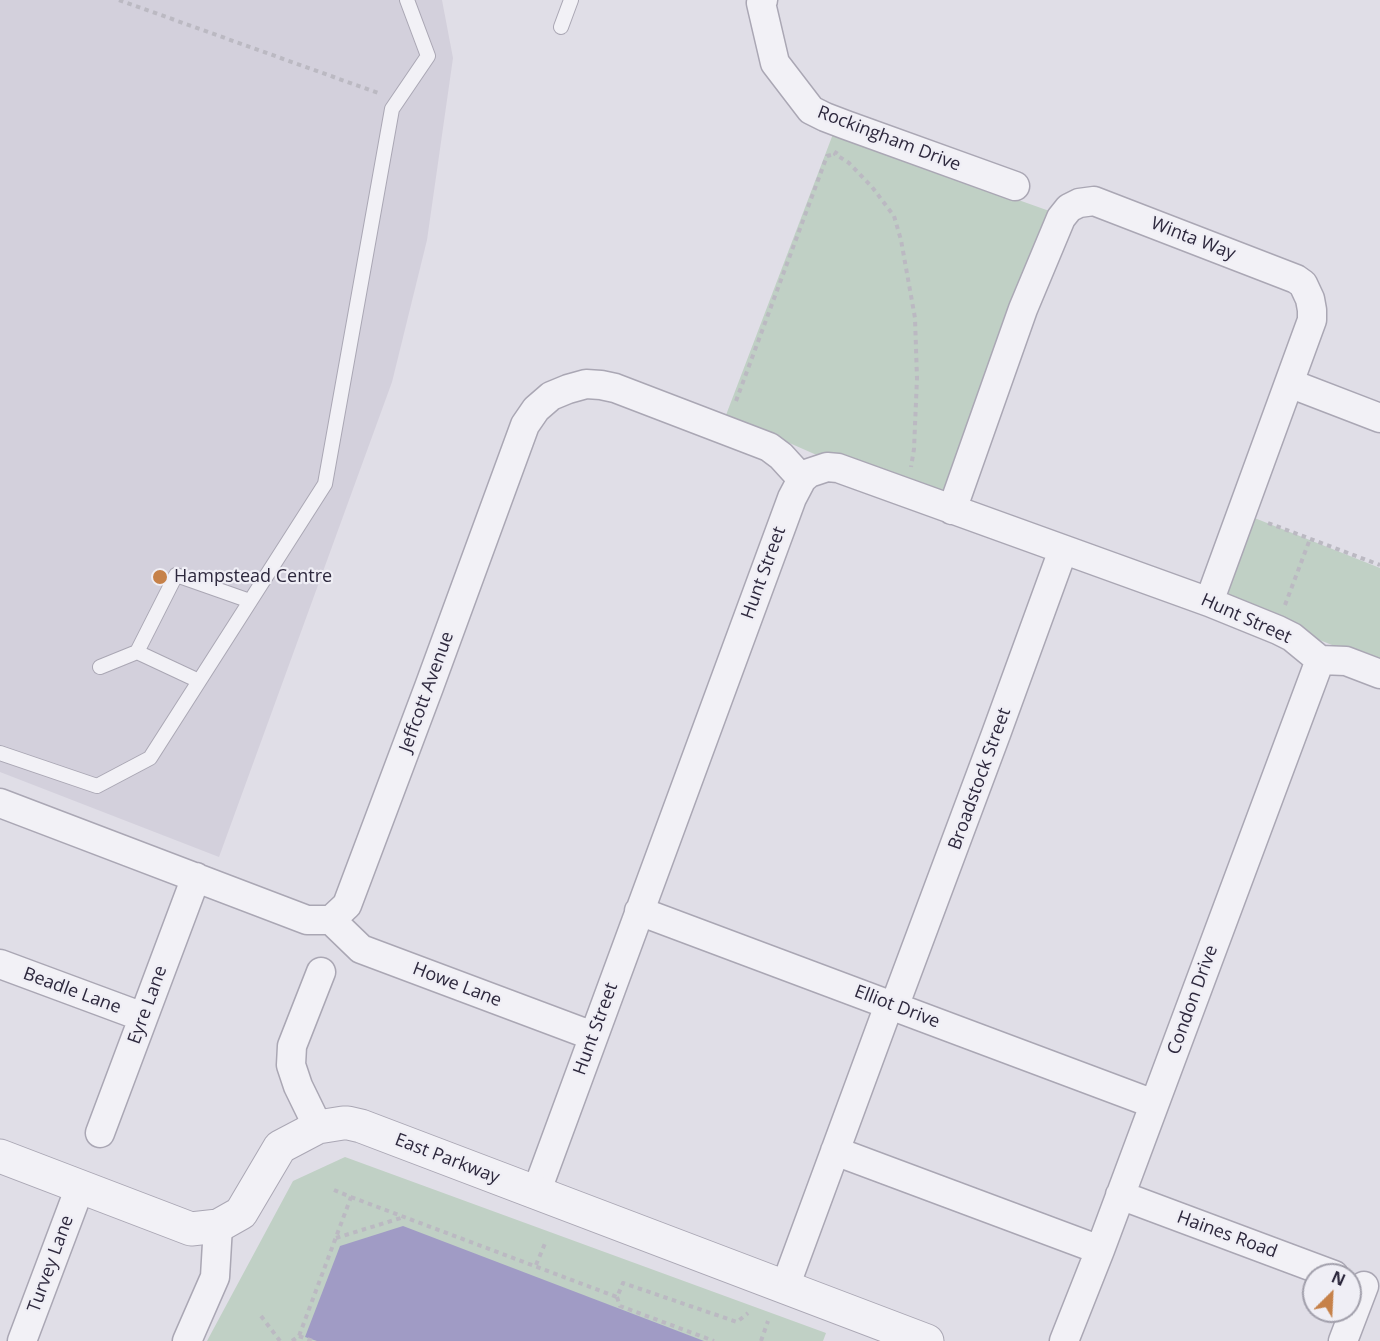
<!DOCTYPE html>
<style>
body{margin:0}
#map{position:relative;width:1380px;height:1341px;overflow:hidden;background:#e0dee7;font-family:"Open Sans",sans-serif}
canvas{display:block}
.north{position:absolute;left:1302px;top:1263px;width:60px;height:60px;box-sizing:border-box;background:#efeef5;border:2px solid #a19fab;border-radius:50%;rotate:24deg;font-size:16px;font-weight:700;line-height:24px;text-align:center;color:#2d283d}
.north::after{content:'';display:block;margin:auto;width:21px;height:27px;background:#c68149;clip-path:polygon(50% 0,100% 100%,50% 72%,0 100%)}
</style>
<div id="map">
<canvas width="1380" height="1341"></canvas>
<div class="north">N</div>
</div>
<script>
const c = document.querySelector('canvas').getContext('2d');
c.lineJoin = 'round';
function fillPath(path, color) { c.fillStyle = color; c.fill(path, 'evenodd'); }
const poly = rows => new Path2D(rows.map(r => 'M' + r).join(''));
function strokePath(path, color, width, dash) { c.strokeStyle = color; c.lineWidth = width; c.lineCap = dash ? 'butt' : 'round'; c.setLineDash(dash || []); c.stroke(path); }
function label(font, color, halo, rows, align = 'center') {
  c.font = font + ' "Open Sans",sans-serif'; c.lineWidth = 4.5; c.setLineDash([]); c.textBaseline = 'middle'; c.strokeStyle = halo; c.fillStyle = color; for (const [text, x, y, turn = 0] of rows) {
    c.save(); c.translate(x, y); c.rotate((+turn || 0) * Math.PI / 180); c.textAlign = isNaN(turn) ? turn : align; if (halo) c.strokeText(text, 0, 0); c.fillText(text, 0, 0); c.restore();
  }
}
fillPath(poly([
 [0,0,442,0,453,58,427,240,392,382,219,857,0,772]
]), '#d3d0dc');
fillPath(poly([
 [833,134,1055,213,948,513,726,415],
 [1242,513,1380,568,1380,664,1211,597],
 [345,1157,826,1333,823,1341,207,1341,293,1181]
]), '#c0d0c5');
fillPath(poly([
 [403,1226,704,1341,317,1341,305,1337,340,1246]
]), '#a09bc5');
const service = poly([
 [561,27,571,0],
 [100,667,137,652],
 [199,681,137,652,176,575,250,601],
 [0,753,97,786,150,758,325,484,392,109,428,56,407,0]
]);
const minor = poly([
 [763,0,761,3,775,63,811,110,825,117,846,125,1015,186],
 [1289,383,1380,418],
 [952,510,1023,309,1061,218,1069,208,1079,203,1094,201,1296,279,1303,284,1310,299,1312,310,1312,320,1209,602],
 [1320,660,1346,661,1380,674],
 [0,803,307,920,331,920,347,905,429,687,525,425,536,409,551,396,568,389,586,384,601,385,615,388,769,447,781,456,802,479],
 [639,911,1154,1104],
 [331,920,361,949,593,1036],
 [0,964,143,1017],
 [894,1007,996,734,1063,550],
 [318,1127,298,1086,291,1065,292,1046,321,972],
 [100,1133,196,877],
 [835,1151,1100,1250],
 [536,1193,792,498,802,479,809,473,827,467,838,468,1209,602,1278,630,1292,637,1320,660],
 [1120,1195,1334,1275],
 [785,1287,889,1005],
 [22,1341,80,1187],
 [187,1341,215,1277,218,1226],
 [1064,1341,1100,1250,1320,660],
 [1343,1341,1364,1286]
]);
const tertiary = poly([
 [0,1156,191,1229,218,1226,241,1213,280,1147,318,1127,343,1123,348,1123,361,1126,927,1341]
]);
strokePath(service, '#aaa7b4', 16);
strokePath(minor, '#aaa7b4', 31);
strokePath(tertiary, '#aaa7b4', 35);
strokePath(poly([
 [119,0,381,94],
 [837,151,835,154,849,163,872,187,894,216,901,240,915,318,917,378,914,449,911,467],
 [736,401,827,156,835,154],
 [1268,523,1380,565],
 [1285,605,1310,539],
 [351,1197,617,1297,623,1283,737,1322,748,1313],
 [336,1238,404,1217],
 [536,1265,546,1241],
 [617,1297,620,1306,714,1341],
 [261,1316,280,1341],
 [299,1336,313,1341],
 [292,1341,299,1336,351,1197,334,1190],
 [761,1341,768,1321]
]), '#bbb9c2', 4, [4.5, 4.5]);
strokePath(service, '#f2f1f6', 14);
strokePath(minor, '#f2f1f6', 28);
strokePath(tertiary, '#f2f1f6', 33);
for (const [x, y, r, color] of [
 [160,577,8,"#c68149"]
]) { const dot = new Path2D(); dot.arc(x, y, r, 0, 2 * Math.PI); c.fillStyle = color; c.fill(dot); strokePath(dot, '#efeef5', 2); }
label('18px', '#2d283d', '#efeef5', [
 ["Rockingham Drive",889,139,21],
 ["Winta Way",1193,239,21],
 ["Hunt Street",764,573,-70],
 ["Hunt Street",1246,619,24],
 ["Jeffcott Avenue",427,692,-70],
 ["Broadstock Street",980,779,-70],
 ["Howe Lane",457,985,21],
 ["Beadle Lane",72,991,20],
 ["Condon Drive",1193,1000,-70],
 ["Eyre Lane",148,1005,-70],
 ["Elliot Drive",897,1007,21],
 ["Hunt Street",596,1029,-70],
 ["East Parkway",447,1159,21],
 ["Haines Road",1227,1235,20],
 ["Turvey Lane",51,1264,-70]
]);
label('18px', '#2d283d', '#efeef5', [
 ["Hampstead Centre",174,577]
], 'left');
</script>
